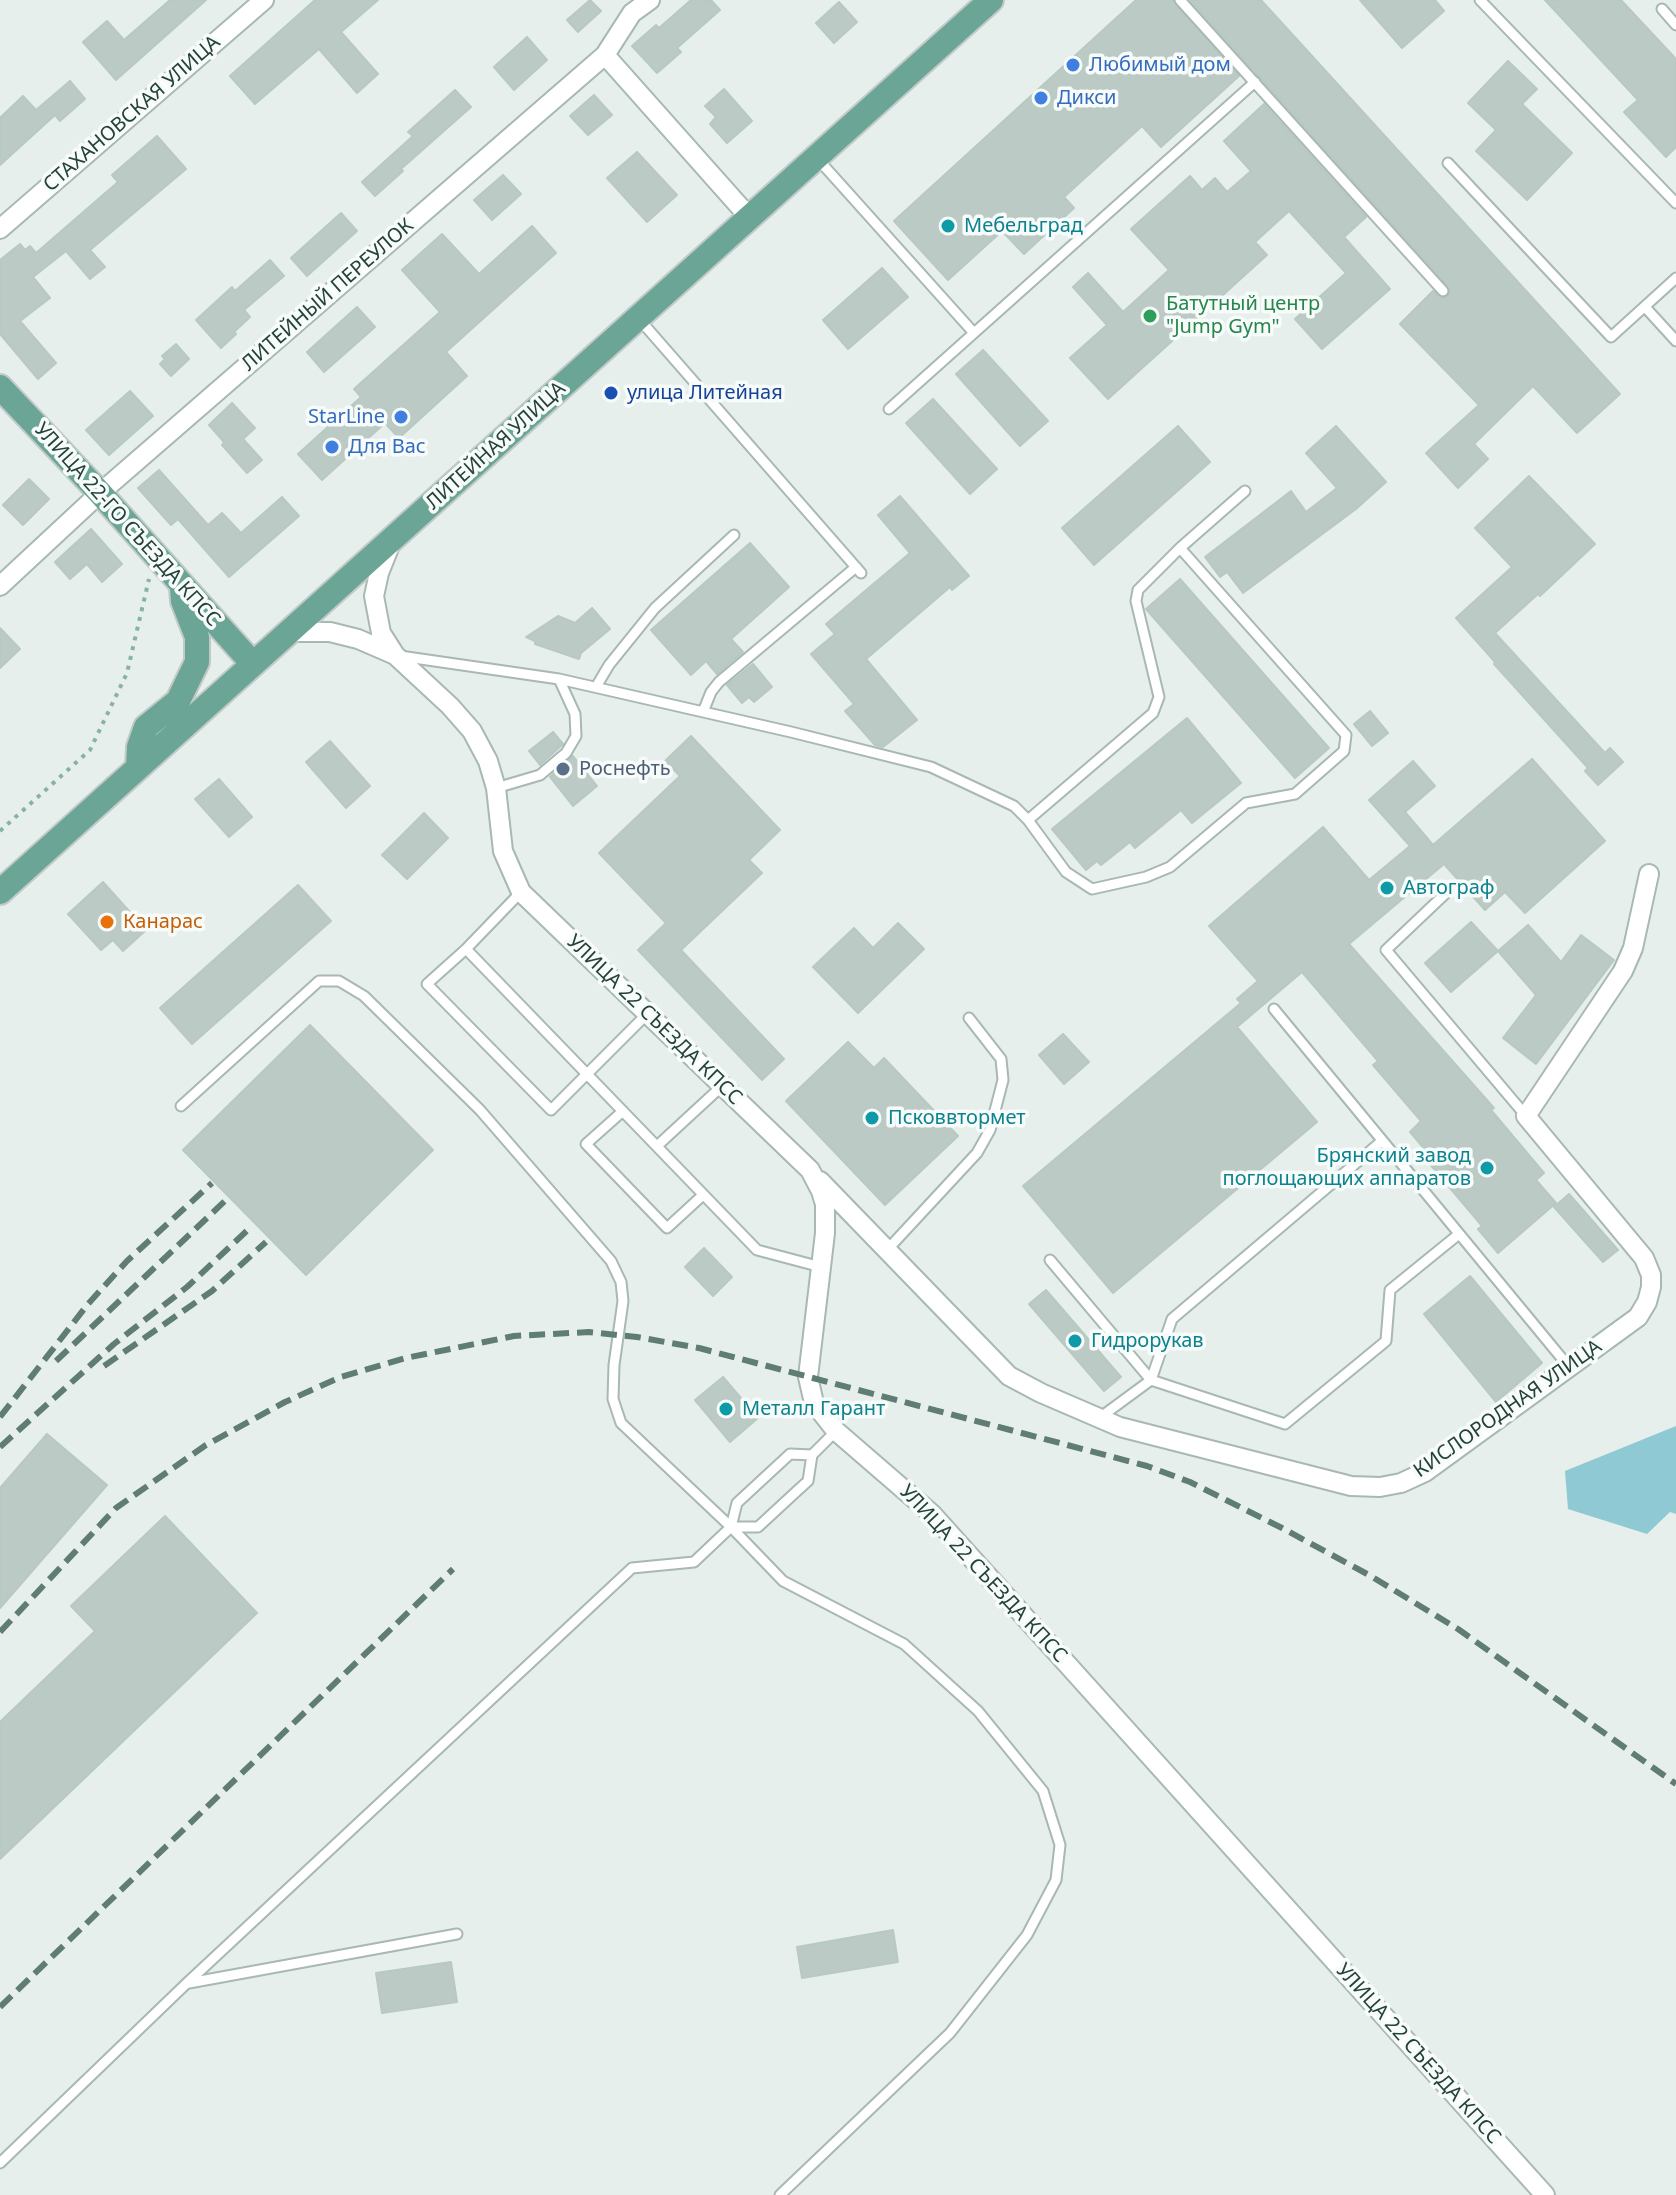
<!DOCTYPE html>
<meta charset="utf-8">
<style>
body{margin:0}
canvas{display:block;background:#e6efeb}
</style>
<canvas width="1676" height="2195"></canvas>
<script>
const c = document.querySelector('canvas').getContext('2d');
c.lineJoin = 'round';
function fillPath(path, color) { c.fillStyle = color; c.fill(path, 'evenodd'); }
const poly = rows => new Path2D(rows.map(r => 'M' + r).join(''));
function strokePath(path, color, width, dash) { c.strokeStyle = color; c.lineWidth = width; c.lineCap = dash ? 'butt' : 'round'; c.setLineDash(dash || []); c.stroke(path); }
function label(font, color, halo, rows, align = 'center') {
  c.font = font + ' "Noto Sans",sans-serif'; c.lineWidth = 7; c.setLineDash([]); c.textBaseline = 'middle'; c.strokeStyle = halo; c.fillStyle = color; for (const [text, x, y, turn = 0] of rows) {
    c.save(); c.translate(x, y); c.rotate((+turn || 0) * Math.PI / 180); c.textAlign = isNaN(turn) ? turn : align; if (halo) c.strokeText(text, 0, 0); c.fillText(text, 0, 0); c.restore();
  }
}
fillPath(poly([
 [1676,1426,1676,1514,1670,1512,1647,1534,1568,1509,1565,1471]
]), '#8ec9d4');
const building = poly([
 [170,0,206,0,116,80,83,42,107,21,124,40,170,0],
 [315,0,378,0,341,32,378,74,357,93,319,49,255,104,230,76,315,0],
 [590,0,601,11,578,32,567,20,590,0],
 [691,0,711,0,720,10,677,48,681,52,657,73,632,46,656,25,659,28,691,0],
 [1136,0,1173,0,1239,76,1161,147,1142,126,1064,197,1074,208,1024,254,1002,231,948,280,894,221,1136,0],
 [1190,0,1261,0,1620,394,1577,433,1533,386,1474,444,1488,459,1458,488,1426,453,1479,405,1400,324,1433,291,1440,298,1447,297,1450,293,1449,287,1190,0],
 [1360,0,1435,0,1444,11,1402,48,1360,0],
 [1545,0,1621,0,1676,59,1676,147,1666,157,1624,112,1638,100,1545,0],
 [839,2,857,22,834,43,816,23,839,2],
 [527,37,547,60,514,90,494,67,527,37],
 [1508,61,1537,89,1522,104,1572,153,1527,200,1476,151,1496,130,1468,103,1508,61],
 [70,81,85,99,60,121,55,115,0,165,0,118,23,96,36,110,70,81],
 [724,89,752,121,727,143,710,124,716,117,705,106,724,89],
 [455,90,471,107,401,169,403,171,375,196,362,182,413,136,408,132,455,90],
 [594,95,612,115,588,135,570,116,594,95],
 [1264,104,1366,217,1344,237,1390,289,1322,349,1295,319,1346,273,1289,211,1255,242,1267,255,1108,399,1070,358,1107,325,1073,287,1088,273,1123,312,1169,270,1131,229,1190,176,1202,190,1215,178,1227,192,1251,171,1224,141,1264,104],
 [157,136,186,169,90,250,105,267,90,279,66,251,33,277,50,298,20,321,56,363,38,379,0,334,0,260,20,244,25,250,30,246,36,253,118,182,112,175,157,136],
 [637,152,677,195,647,222,607,178,637,152],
 [503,175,521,194,492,220,474,200,503,175],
 [341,213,357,231,307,276,291,258,341,213],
 [532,226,556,253,446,352,467,376,399,438,385,423,322,480,298,454,361,397,354,389,440,312,402,270,442,234,479,274,532,226],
 [270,260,284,276,244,310,250,317,234,332,236,334,221,348,196,320,232,287,235,291,270,260],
 [882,268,908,297,848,349,823,320,882,268],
 [357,307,375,327,324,372,307,352,357,307],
 [176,344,189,359,171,376,160,364,165,359,162,356,176,344],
 [983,350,1048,421,1020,446,956,374,983,350],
 [130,391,153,416,109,455,86,430,130,391],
 [933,399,997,469,970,494,906,423,933,399],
 [232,403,255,428,243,439,262,460,247,473,222,445,224,442,209,425,232,403],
 [1178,426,1210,462,1094,565,1062,528,1178,426],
 [1336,426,1386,482,1356,509,1243,593,1227,572,1220,577,1205,557,1291,491,1306,512,1337,488,1306,453,1336,426],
 [159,470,208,525,222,513,241,533,282,497,299,516,229,577,178,519,171,525,138,488,159,470],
 [1529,476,1595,544,1540,596,1538,594,1495,633,1605,753,1610,748,1623,762,1598,785,1585,771,1588,768,1494,664,1495,662,1456,618,1512,567,1475,528,1529,476],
 [29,479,49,499,23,525,3,505,29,479],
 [900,496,969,576,952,590,950,587,866,659,917,720,883,747,875,745,845,711,854,704,811,654,835,634,826,624,910,553,878,515,900,496],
 [91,529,122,564,102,582,87,564,70,579,55,562,91,529],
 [750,543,789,587,731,639,743,652,717,674,706,661,691,675,651,630,750,543],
 [1180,579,1329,748,1295,778,1146,609,1180,579],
 [592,608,610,629,581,653,579,659,535,644,535,641,526,637,558,616,575,623,592,608],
 [0,628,20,649,0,668,0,628],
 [753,664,772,687,754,702,749,697,742,703,727,685,753,664],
 [1370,711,1388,733,1372,746,1354,724,1370,711],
 [1187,718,1241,783,1192,823,1181,810,1135,848,1130,842,1101,865,1097,861,1086,870,1052,829,1187,718],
 [553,732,563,744,540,765,529,751,553,732],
 [691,736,780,830,749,860,762,873,681,950,784,1059,762,1080,638,950,666,923,599,853,680,776,665,761,691,736],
 [330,741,370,786,346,808,306,762,330,741],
 [573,756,597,786,573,806,550,777,573,756],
 [1532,759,1605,841,1525,913,1505,892,1485,910,1444,864,1349,944,1494,1108,1491,1110,1544,1173,1536,1180,1556,1203,1498,1253,1478,1229,1482,1226,1429,1163,1434,1160,1410,1132,1421,1121,1373,1065,1378,1061,1302,972,1237,1027,1317,1122,1113,1293,1023,1186,1241,1003,1237,999,1258,981,1209,926,1323,827,1369,880,1410,846,1369,800,1413,761,1435,786,1405,812,1433,845,1532,759],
 [219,779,252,817,229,837,195,799,219,779],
 [424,813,448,838,407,879,382,855,424,813],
 [103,882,146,930,123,951,113,940,101,950,68,914,103,882],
 [298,885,331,921,192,1044,160,1008,298,885],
 [1471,922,1498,951,1451,992,1425,963,1471,922],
 [898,923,924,949,858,1013,813,967,854,928,873,948,898,923],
 [1528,925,1561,962,1581,935,1614,960,1536,1064,1503,1038,1536,995,1498,951,1528,925],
 [310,1025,433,1150,306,1275,183,1150,310,1025],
 [1063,1034,1089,1062,1064,1084,1039,1055,1063,1034],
 [848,1042,874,1068,884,1058,958,1136,885,1205,786,1101,848,1042],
 [1569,1194,1618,1250,1603,1262,1554,1207,1569,1194],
 [704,1248,732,1277,713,1296,685,1267,704,1248],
 [1470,1276,1542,1363,1496,1402,1424,1314,1470,1276],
 [1046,1290,1121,1377,1104,1391,1029,1304,1046,1290],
 [723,1377,758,1418,730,1442,695,1400,723,1377],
 [47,1434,107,1485,0,1608,0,1488,47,1434],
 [165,1516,257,1613,0,1859,0,1722,95,1631,71,1606,165,1516],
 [893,1930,898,1962,802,1978,797,1947,893,1930],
 [451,1962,457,2002,382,2013,376,1973,451,1962]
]);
fillPath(building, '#bbcac4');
strokePath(building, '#b8c9c2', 2);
const lane = poly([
 [1180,0,1443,291],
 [1480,0,1676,203],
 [1662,9,1676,25],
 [816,157,974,333],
 [1448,163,1611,337,1676,278],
 [1645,307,1676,341],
 [640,320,861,573],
 [889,409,1255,82],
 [400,656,559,679,575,714,576,736,566,753,540,775,496,788],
 [559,679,791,732,931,767,1014,806,1028,820,1066,872,1092,889,1146,877,1170,867,1246,803,1295,794,1344,751,1346,735,1180,548],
 [596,687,609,665,655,608,734,535],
 [703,712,711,692,719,682,856,567],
 [1028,820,1153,713,1159,697,1136,601,1138,590,1180,548,1245,491],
 [521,892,466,949,757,1250,821,1267],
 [1445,894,1386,950,1526,1116],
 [466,949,427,984,551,1110,647,1014],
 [1274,1009,1569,1367],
 [181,1106,319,981,339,981,364,996,480,1110,611,1261,621,1282,623,1301,614,1365,613,1399,621,1423,731,1527,783,1581,904,1644,978,1711,1043,1791,1060,1845,1056,1880,1027,1935,950,2033,780,2195],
 [623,1111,586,1144,667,1228,703,1195],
 [1382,1141,1172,1319,1151,1380,1285,1424,1386,1341,1390,1290,1459,1234],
 [657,1146,722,1086],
 [888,1249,977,1153,990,1130,1003,1080,1001,1059,969,1018],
 [1050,1260,1151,1380,1098,1419],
 [731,1527,758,1527,798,1490,808,1481,812,1455,836,1431],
 [189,1983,457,1934],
 [0,2163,187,1983,632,1568,694,1562,731,1527,737,1503,790,1454,812,1455]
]);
const street = poly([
 [605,55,749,217],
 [0,229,264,0],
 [391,543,379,573,374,596,381,633,395,655],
 [0,586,100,493,605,55,632,13,650,0],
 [289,632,330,632,358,639,395,655,450,706,472,731,488,761,496,788,503,851,521,892,810,1170,821,1191,825,1204,825,1233,808,1377,814,1403,836,1431,932,1514,1545,2195],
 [820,1181,1009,1376,1041,1393,1120,1427,1351,1486,1380,1487,1401,1483,1425,1472,1638,1317,1647,1302,1651,1287,1651,1275,1644,1258,1526,1116,1623,971,1633,948,1649,874]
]);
const primary = poly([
 [0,387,100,493,253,664],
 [138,767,139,747,146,727,178,701,197,662,197,637,183,601,182,587],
 [0,892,991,0]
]);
strokePath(lane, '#a8b8b2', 13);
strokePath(street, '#a8b8b2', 22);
strokePath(primary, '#c2cac8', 28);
strokePath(poly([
 [0,831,90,750,127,673,149,579]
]), '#86b3a5', 4, [4, 6]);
strokePath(lane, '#fff', 9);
strokePath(street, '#fff', 18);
strokePath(primary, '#6aa596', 24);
strokePath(poly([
 [56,1361,227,1199],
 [104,1366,212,1291,266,1242],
 [0,1417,88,1304,127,1261,212,1183],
 [0,1447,114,1344,187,1287,252,1226],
 [0,1632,116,1508,206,1445,285,1402,341,1377,406,1358,514,1336,589,1332,637,1337,699,1348,1147,1466,1190,1482,1282,1528,1369,1575,1458,1629,1676,1784],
 [0,2007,453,1569]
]), '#5f7d75', 6, [16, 8]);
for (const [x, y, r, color] of [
 [1073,65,8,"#3f7fe0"],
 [1041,98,8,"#3f7fe0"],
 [948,226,8,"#0f9aa8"],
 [1150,316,8,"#2e9e5b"],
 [611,393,8,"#1a4fb4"],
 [401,417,8,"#3f7fe0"],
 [332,447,8,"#3f7fe0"],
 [563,769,8,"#5c6f8a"],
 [1387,888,8,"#0f9aa8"],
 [107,922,8,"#e8710a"],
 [872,1118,8,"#0f9aa8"],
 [1487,1168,8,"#0f9aa8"],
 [1075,1341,8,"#0f9aa8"],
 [726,1409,8,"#0f9aa8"]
]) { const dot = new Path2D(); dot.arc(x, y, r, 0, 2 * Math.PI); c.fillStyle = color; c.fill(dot); strokePath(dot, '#f7fbf9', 3); }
label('20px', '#366cbe', '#f7fbf9', [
 ["Любимый дом",1089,65],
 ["Дикси",1057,98],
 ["StarLine",385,417,"right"],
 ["Для Вас",348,447]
], 'left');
label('20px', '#24423a', '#f7fbf9', [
 ["СТАХАНОВСКАЯ УЛИЦА",132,114,-41],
 ["ЛИТЕЙНЫЙ ПЕРЕУЛОК",328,295,-41],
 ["ЛИТЕЙНАЯ УЛИЦА",496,446,-42],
 ["УЛИЦА 22-ГО СЪЕЗДА КПСС",127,525,48],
 ["УЛИЦА 22 СЪЕЗДА КПСС",654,1020,44],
 ["КИСЛОРОДНАЯ УЛИЦА",1508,1409,-35],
 ["УЛИЦА 22 СЪЕЗДА КПСС",983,1574,47],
 ["УЛИЦА 22 СЪЕЗДА КПСС",1418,2054,48]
]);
label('20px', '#0d838f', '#f7fbf9', [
 ["Мебельград",964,226],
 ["Автограф",1403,888],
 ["Псковвтормет",888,1118],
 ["Брянский завод",1471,1156,"right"],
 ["поглощающих аппаратов",1471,1179,"right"],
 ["Гидрорукав",1091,1341],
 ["Металл Гарант",742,1409]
], 'left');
label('20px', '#27864d', '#f7fbf9', [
 ["Батутный центр",1166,304],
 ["\"Jump Gym\"",1166,327]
], 'left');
label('20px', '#164399', '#f7fbf9', [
 ["улица Литейная",627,393]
], 'left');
label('20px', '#4e5e75', '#f7fbf9', [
 ["Роснефть",579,769]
], 'left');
label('20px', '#c56008', '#f7fbf9', [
 ["Канарас",123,922]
], 'left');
</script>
